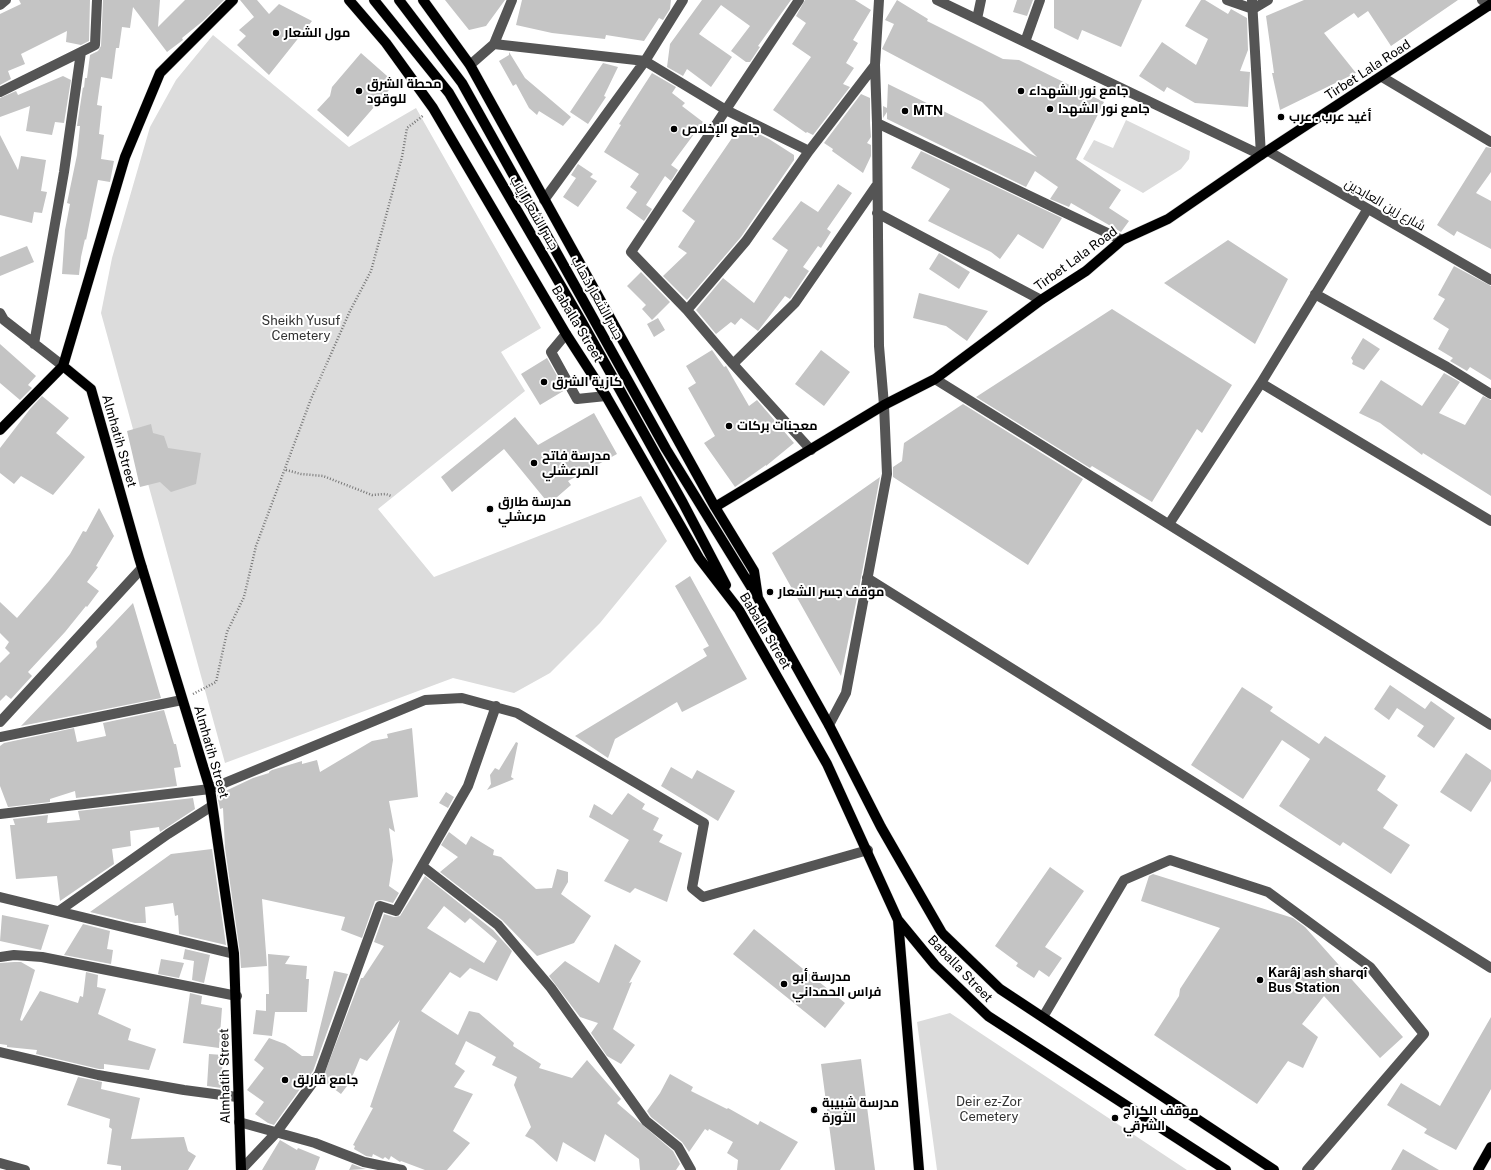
<!DOCTYPE html>
<meta charset="utf-8">
<style>
body{margin:0}
canvas{display:block;background:#fff}
</style>
<canvas width="1491" height="1170"></canvas>
<script>
const c = document.querySelector('canvas').getContext('2d');
c.lineJoin = 'round';
function fillPath(path, color) { c.fillStyle = color; c.fill(path, 'evenodd'); }
const poly = rows => new Path2D(rows.map(r => 'M' + r).join(''));
function strokePath(path, color, width, dash) { c.strokeStyle = color; c.lineWidth = width; c.lineCap = dash ? 'butt' : 'round'; c.setLineDash(dash || []); c.stroke(path); }
function label(font, color, halo, rows, align = 'center') {
  c.font = font + ' "Public Sans",Cairo,sans-serif'; c.lineWidth = 4; c.setLineDash([]); c.textBaseline = 'middle'; c.strokeStyle = halo; c.fillStyle = color; for (const [text, x, y, turn = 0] of rows) {
    c.save(); c.translate(x, y); c.rotate((+turn || 0) * Math.PI / 180); c.textAlign = isNaN(turn) ? turn : align; if (halo) c.strokeText(text, 0, 0); c.fillText(text, 0, 0); c.restore();
  }
}
fillPath(poly([
 [213,35,349,147,416,108,541,328,501,352,525,391,378,509,434,577,641,496,667,541,600,623,550,673,514,693,453,678,225,763,101,313,112,258,150,127,176,80],
 [1126,120,1190,151,1189,159,1181,169,1143,193,1083,159,1094,140,1113,148],
 [950,1013,1187,1170,937,1170,917,1022]
]), '#dcdcdc');
fillPath(poly([
 [19,0,90,0,89,41,81,45,66,42,67,31,21,54,25,64,8,71,11,79,0,85,0,14,21,4],
 [103,0,160,0,158,27,185,0,224,0,203,21,182,38,183,40,167,52,133,7,130,28,122,27,119,48,116,48,112,79,101,77,97,105,102,106,99,134,104,135,101,159,114,161,110,182,98,180,86,240,85,239,81,257,79,275,62,274,65,230,70,204,67,203,77,155,80,126,77,126,83,87,84,88,85,78,87,78,90,55,98,51,101,46],
 [240,0,257,0,269,14,279,4,312,21,269,75,237,45,246,36,239,30,254,17],
 [445,0,505,0,486,26,469,30],
 [522,0,671,0,670,9,663,20,659,18,644,41,606,35,605,39,552,33,516,25],
 [702,0,791,0,758,46,760,47,750,62,746,62,731,51,750,26,721,5,699,34,732,57,711,87,687,69,683,76,667,67,670,44],
 [805,0,855,0,871,10,853,40,858,43,846,63,854,68,843,84,850,87,813,135,807,132,806,133,773,110,811,57,792,44,806,23,796,16],
 [897,0,928,19,927,21,1003,59,1019,60,1104,102,1076,159,1121,190,1109,208,1129,221,1121,232,1071,203,1069,207,1050,199,1058,187,1035,171,1026,187,887,119,887,112,883,118,883,106,887,108,888,84,1037,157,982,102,882,49,894,24,885,20],
 [1017,0,1033,0,1027,16,1013,12],
 [1054,0,1142,0,1121,47,1082,30,1078,40,1054,28],
 [1201,0,1205,0,1228,14,1231,9,1247,18,1248,50,1240,71,1250,72,1248,107,1195,103,1167,87,1164,92,1139,76,1162,42,1196,65,1208,39,1185,26],
 [1304,0,1458,0,1391,46,1368,11,1358,18,1354,13,1324,33,1356,73,1280,110,1272,73,1274,73,1266,16],
 [509,52,525,78,571,117,563,126,539,111,537,115,529,108,516,84,513,86,499,61,509,55],
 [361,53,395,83,348,137,317,110,330,96,332,87],
 [603,63,618,67,604,96,606,97,588,124,570,112],
 [652,73,676,87,672,93,685,103,682,106,703,122,671,165,678,170,671,181,665,176,646,205,652,209,644,221,626,208,637,192,630,187,639,174,604,152,621,125,619,124],
 [63,76,71,80,64,123,55,122,52,135,26,131,30,106,0,117,0,98,16,91,18,95],
 [861,94,870,98,870,123,871,137,867,143,871,145,871,156,863,173,832,151,833,149,824,143],
 [741,125,769,139,794,155,794,160,741,237,687,300,663,276,687,253,678,247,695,221,682,211],
 [0,135,18,170,21,156,46,160,41,191,47,192,42,213,34,212,32,223,0,215],
 [1486,147,1491,148,1491,172,1476,193,1491,201,1491,249,1457,231,1454,236,1437,225],
 [921,151,1062,218,1043,249,1018,234,1000,259,991,252,928,221,950,189,911,168],
 [578,164,593,174,590,177,597,181,578,207,563,197,576,178,571,175],
 [838,184,852,193,827,229,831,232,821,248,818,246,803,267,809,271,790,299,785,296,758,331,741,318,735,325,731,322,716,334,696,310,723,278,754,303,788,250,772,239,801,201,818,212],
 [1228,240,1288,279,1255,344,1164,283],
 [27,246,34,262,0,276,0,257],
 [939,253,970,272,959,289,929,269],
 [1454,266,1491,286,1491,380,1470,367,1467,371,1450,361,1453,358,1438,349,1449,329,1433,319,1445,299,1438,295],
 [641,272,670,302,652,320,642,309,646,305,627,286],
 [919,293,988,311,967,341,946,326,913,318],
 [1112,309,1232,385,1202,433,1197,429,1152,502,1092,466,1090,468,976,397],
 [658,318,665,330,654,337,647,324],
 [1363,338,1380,349,1364,370,1352,364,1353,361,1351,358],
 [0,344,36,376,28,385,32,388,20,400,0,383],
 [712,350,724,367,726,366,749,406,757,400,794,443,766,466,766,465,735,487,704,443,715,436,688,388,696,383,686,366],
 [821,350,850,372,824,406,795,384],
 [547,358,565,390,540,405,521,374],
 [1444,373,1460,382,1439,413,1465,425,1483,396,1491,400,1491,496,1423,453,1422,455,1380,423,1359,413,1381,380,1422,406],
 [42,396,69,418,56,433,85,457,53,495,21,476,14,484,0,473,0,448,30,409],
 [963,404,1083,479,1028,565,893,477,893,467,902,461,904,443],
 [594,413,617,454,568,481,571,485,549,504,504,449,452,492,441,477,515,417,538,445],
 [151,424,153,433,164,436,168,448,201,453,196,484,171,492,160,482,140,487,127,431],
 [880,477,860,583,841,676,772,553],
 [99,508,114,536,96,566,98,567,87,582,99,591,87,607,86,606,65,632,28,672,32,676,11,699,6,695,0,701,0,663,10,653,5,648,9,642,0,633,0,602,17,618,49,581,70,554,83,531,86,532],
 [690,576,747,679,682,712,677,702,615,739,608,758,575,736,707,656,703,649,709,646,675,586],
 [133,603,161,698,21,726,97,647,96,642],
 [1390,685,1425,709,1431,701,1455,718,1434,748,1417,736,1424,726,1397,708,1389,720,1374,709],
 [1242,687,1273,707,1270,711,1319,744,1325,736,1386,776,1377,790,1398,805,1383,828,1410,845,1391,874,1343,842,1340,846,1279,806,1310,759,1282,740,1243,799,1191,765],
 [164,710,174,744,176,744,181,767,174,768,177,786,76,798,75,791,50,799,50,802,8,807,0,786,0,746,4,743,74,728,77,742,106,736,103,723],
 [412,728,418,797,389,801,395,832,389,828,393,860,389,886,399,893,393,903,382,900,375,901,362,938,341,930,345,917,262,899,267,966,241,968,240,953,225,848,223,808,220,809,217,795,253,778,269,773,269,772,272,770,302,761,302,764,317,760,320,772,372,741,388,738,387,734],
 [516,742,518,743,511,777,514,779,487,790,491,784,490,775,495,768,499,770],
 [1466,753,1491,770,1491,781,1471,812,1440,792],
 [671,767,692,779,697,770,735,791,718,821,661,786],
 [446,792,454,797,448,808,439,803],
 [628,793,645,804,642,809,659,818,653,830,663,835,659,842,682,853,667,902,635,888,630,893,604,881,629,840,589,817,594,804,612,815],
 [193,798,195,809,160,832,159,827,130,831,131,846,112,849,114,864,60,901,57,876,16,879,10,825,15,825,13,819,48,815,47,823,80,820,78,811],
 [449,832,466,845,471,836,494,850,493,855,501,857,536,889,552,888,557,869,568,872,568,882,561,894,591,916,574,943,537,956,502,920,440,872,458,857,441,845],
 [212,849,226,945,179,934,178,915,175,916,173,903,145,907,146,923,135,923,90,912,171,854],
 [1050,867,1084,891,1045,947,1062,958,1049,977,1039,970,1034,978,1016,966,1018,963,995,946],
 [1153,874,1293,918,1305,927,1403,1037,1380,1058,1324,996,1302,1024,1318,1037,1303,1068,1288,1061,1257,1104,1154,1035,1179,996,1180,989,1220,928,1141,901,1149,876],
 [425,876,493,930,512,951,497,981,470,968,460,978,450,972,421,1011,458,1035,469,1011,479,1013,514,1043,513,1046,541,1064,539,1068,572,1078,587,1060,621,1099,617,1103,673,1151,680,1164,676,1170,640,1170,639,1159,605,1134,595,1162,563,1142,557,1162,533,1140,525,1136,531,1127,514,1085,517,1077,492,1065,496,1057,466,1041,455,1064,465,1071,454,1087,473,1094,453,1131,470,1143,447,1170,425,1170,401,1161,400,1162,391,1156,389,1160,385,1157,383,1159,373,1154,372,1157,366,1156,354,1149,355,1146,353,1145,373,1108,370,1107,400,1020,367,1061,360,1058,350,1082,341,1094,322,1080,361,978,363,978,384,946,374,942,384,914,394,917,400,916],
 [444,906,465,923,470,918,497,941,484,963,427,928],
 [2,915,49,925,41,950,0,941],
 [83,924,110,931,107,949,113,950,111,964,64,955],
 [754,929,845,1003,825,1028,733,954],
 [615,944,641,961,629,983,632,982,613,1029,635,1045,621,1064,607,1056,591,1033,598,1023,580,1017,549,976,565,961,599,983],
 [185,949,210,955,204,983,192,980,194,961,183,959],
 [268,954,290,956,285,964,307,966,306,979,309,979,307,1012,275,1012,272,1036,253,1034,256,1010,266,1011,266,994,269,994],
 [161,959,184,963,179,978,158,974],
 [14,962,21,962,35,970,20,1020,22,1021,40,991,78,1003,80,996,83,997,86,972,98,975,97,987,106,989,98,1014,131,1029,128,1040,156,1049,149,1070,104,1064,104,1069,99,1069,36,1054,37,1050,7,1047,7,1045,0,1044,0,963],
 [334,971,348,974,313,1071,274,1125,268,1123,255,1114,264,1102,247,1090,264,1068,254,1060,269,1038,285,1044,302,1056,313,1056],
 [190,993,202,996,201,1004,222,1008,219,1048,183,1043],
 [1491,1017,1491,1089,1456,1150,1424,1133,1427,1129,1387,1105,1401,1083,1440,1106],
 [209,1054,223,1055,221,1088,207,1086],
 [861,1059,875,1170,835,1170,821,1064],
 [670,1074,693,1087,691,1091,727,1109,728,1108,758,1125,760,1121,798,1142,780,1170,737,1170,738,1160,727,1153,733,1142,709,1129,708,1131,705,1129,689,1152,682,1142,651,1117,647,1111,660,1093],
 [78,1077,102,1082,101,1089,140,1098,131,1139,184,1137,188,1151,196,1156,188,1170,121,1170,121,1166,107,1164,112,1129,109,1127,110,1119,67,1105],
 [280,1140,297,1150,298,1148,320,1157,315,1170,262,1170],
 [1403,1149,1439,1170,1391,1170],
 [352,1164,362,1168,366,1169,349,1170]
]), '#c4c4c4');
const major = poly([
 [349,0,386,43,433,108,566,334,606,396,699,558,739,610,827,764,898,920,935,965,988,1016,1226,1170],
 [374,0,449,93,582,322,683,503,726,585],
 [399,0,462,83,666,449,756,595],
 [423,0,470,65,715,507,754,571,758,598,829,725,881,827,942,933,1000,989,1274,1170],
 [63,366,91,389,139,558,210,789,234,954,241,1170],
 [0,430,63,366,125,157,160,73,233,0],
 [715,507,884,405,935,379,1041,300,1086,271,1122,240,1168,219,1261,155,1491,4],
 [898,920,919,1170],
 [1478,1170,1491,1147]
]);
strokePath(major, '#dbdbdb', 11);
strokePath(poly([
 [286,470,301,474,323,476,372,495,386,494,391,496],
 [193,694,216,682,227,632,244,597,256,546,311,399,350,311,371,271,402,157,407,128,424,115]
]), '#777', 2.5, [1, 2]);
strokePath(poly([
 [799,0,631,252,687,310,733,364,811,450],
 [937,0,1261,155,1252,0],
 [1227,0,1253,9,1268,0],
 [1482,0,1491,6],
 [0,5,6,0],
 [977,19,981,0],
 [1025,42,1040,0],
 [494,44,645,61,726,110,809,151],
 [470,65,494,44,512,0],
 [1382,77,1491,142],
 [0,92,81,52],
 [877,123,1122,240],
 [1268,151,1491,280],
 [544,200,645,61,683,0],
 [877,213,1041,300],
 [1315,294,1447,367,1491,394],
 [687,310,746,241,809,151,875,65],
 [0,313,4,320,63,366],
 [566,334,551,352,577,399,606,396],
 [34,344,64,172,81,52,95,45,97,0],
 [733,364,795,303,876,186],
 [935,379,1491,725],
 [1261,383,1491,521],
 [1169,524,1261,383,1367,210],
 [867,578,1491,968],
 [0,722,142,568],
 [829,725,846,693,887,474,884,405,879,346,877,123,875,65,879,0],
 [0,737,182,700],
 [0,814,210,789,425,700,462,698,517,713,704,823,692,888,703,897,868,850],
 [422,866,498,925,551,988,646,1121,678,1147,691,1170],
 [0,897,234,954],
 [59,911,168,834,212,806],
 [0,957,14,955,42,957,237,996],
 [1043,1017,1124,880,1170,860,1268,892,1370,967,1424,1034,1307,1170],
 [0,1052,98,1075,184,1090,237,1097],
 [239,1122,315,1143,364,1162,402,1170],
 [0,1163,25,1170],
 [241,1170,276,1133,319,1074,380,906,396,911,422,866,468,786,496,706]
]), '#555', 10);
strokePath(major, '#000', 10);
for (const [x, y, r, color] of [
 [276,33,4,"#000"],
 [359,91,4,"#000"],
 [1021,91,4,"#000"],
 [1050,109,4,"#000"],
 [905,111,4,"#000"],
 [1281,117,4,"#000"],
 [674,129,4,"#000"],
 [544,382,4,"#000"],
 [729,426,4,"#000"],
 [534,463,4,"#000"],
 [490,509,4,"#000"],
 [770,592,4,"#000"],
 [1260,980,4,"#000"],
 [784,984,4,"#000"],
 [285,1080,4,"#000"],
 [814,1110,4,"#000"],
 [1115,1118,4,"#000"]
]) { const dot = new Path2D(); dot.arc(x, y, r, 0, 2 * Math.PI); c.fillStyle = color; c.fill(dot); strokePath(dot, '#fff', 1.5); }
label('bold 13px', '#000', '#fff', [
 ["مول الشعار",284,33],
 ["محطة الشرق",367,84],
 ["للوقود",367,99],
 ["جامع نور الشهداء",1029,91],
 ["جامع نور الشهدا",1058,109],
 ["MTN",913,111],
 ["أغيد عرب . عرب",1289,117],
 ["جامع الإخلاص",682,129],
 ["كازية الشرق",552,382],
 ["معجنات بركات",737,426],
 ["مدرسة فاتح",542,456],
 ["المرعشلي",542,471],
 ["مدرسة طارق",498,502],
 ["مرعشلي",498,517],
 ["موقف جسر الشعار",778,592],
 ["Karâj ash sharqî",1268,973],
 ["Bus Station",1268,988],
 ["مدرسة أبو",792,977],
 ["فراس الحمداني",792,992],
 ["جامع قارلق",293,1080],
 ["مدرسة شبيبة",822,1103],
 ["الثورة",822,1118],
 ["موقف الكراج",1123,1111],
 ["الشرقي",1123,1126]
], 'left');
label('13px', '#000', '#fff', [
 ["Tirbet Lala Road",1368,70,-33],
 ["شارع زين العابدين",1385,205,30],
 ["جسر الشعار إياب",534,213,60],
 ["Tirbet Lala Road",1076,259,-36],
 ["جسر الشعار ذهاب",597,298,61],
 ["Baballa Street",577,324,59],
 ["Almhatih Street",119,441,74],
 ["Baballa Street",765,631,59],
 ["Almhatih Street",211,752,74],
 ["Baballa Street",960,969,46],
 ["Almhatih Street",225,1076,-91]
]);
label('13px', '#333', '#fff', [
 ["Sheikh Yusuf",301,321],
 ["Cemetery",301,336],
 ["Deir ez-Zor",989,1102],
 ["Cemetery",989,1117]
]);
</script>
